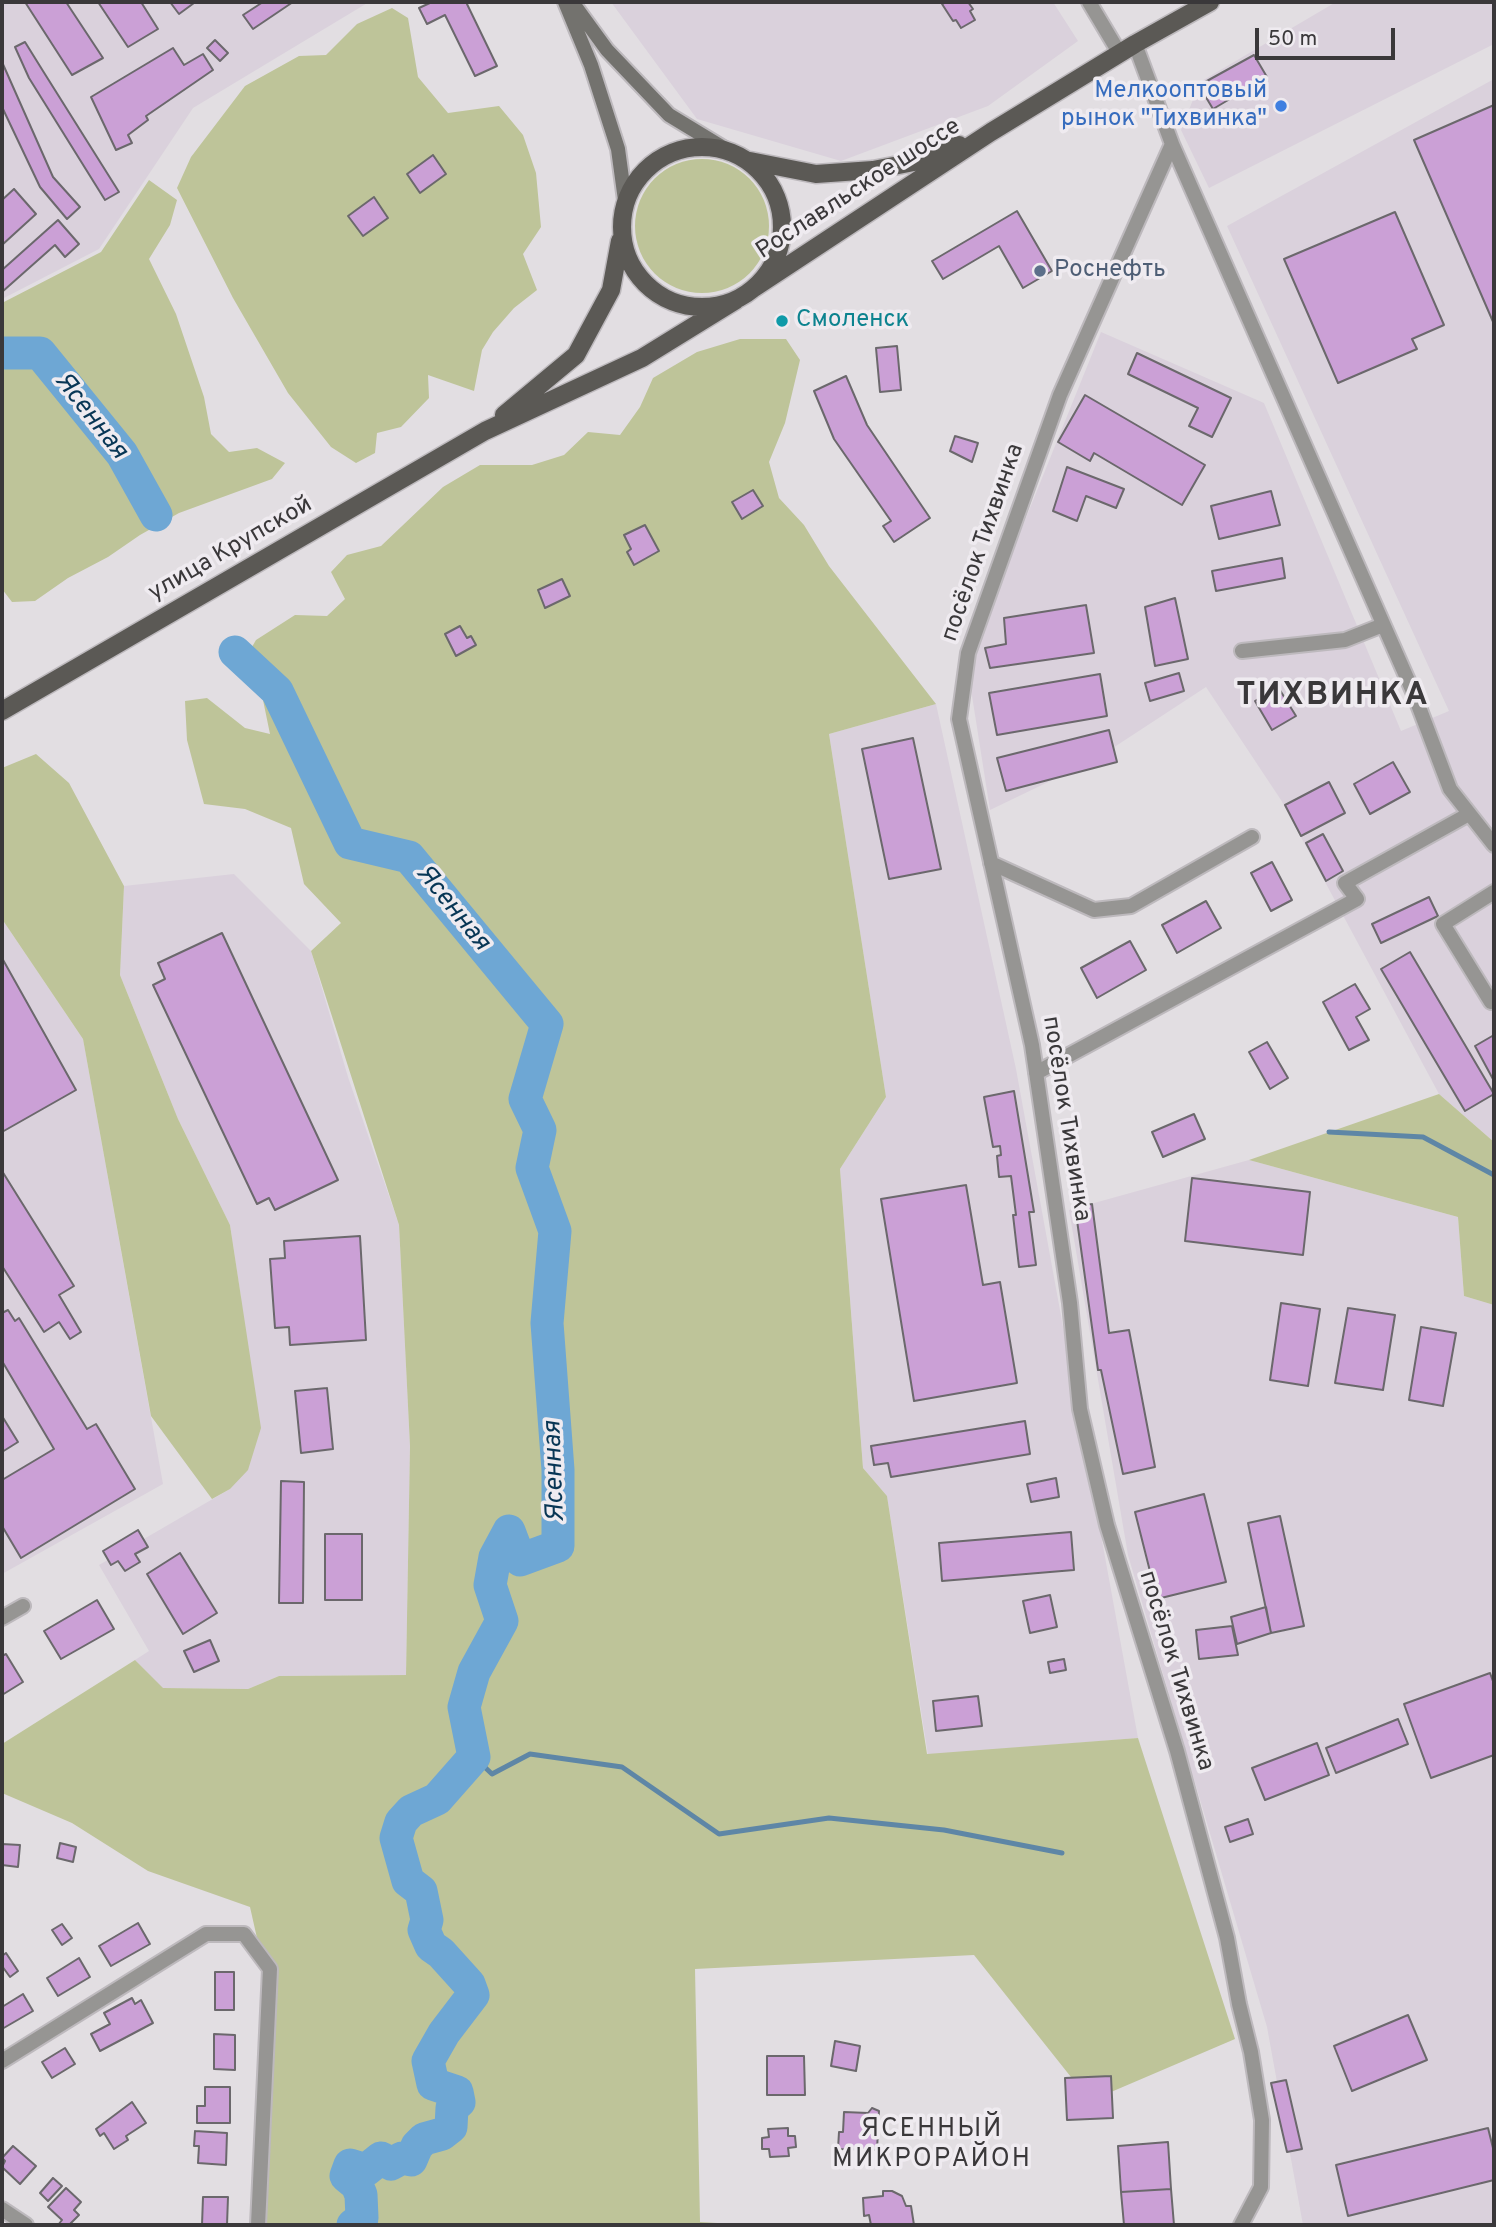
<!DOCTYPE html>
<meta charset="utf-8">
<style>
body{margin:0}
#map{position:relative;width:1496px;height:2227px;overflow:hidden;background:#e2dee2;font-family:Overpass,sans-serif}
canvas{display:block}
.frame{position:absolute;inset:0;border:4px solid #3a383a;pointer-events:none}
.scale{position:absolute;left:1255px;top:28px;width:140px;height:32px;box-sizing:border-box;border:4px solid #3a383a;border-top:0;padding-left:9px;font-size:21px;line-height:24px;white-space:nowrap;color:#3a383a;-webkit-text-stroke:5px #efebf0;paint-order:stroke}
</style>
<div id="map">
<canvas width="1496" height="2227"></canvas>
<div class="frame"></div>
<div class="scale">50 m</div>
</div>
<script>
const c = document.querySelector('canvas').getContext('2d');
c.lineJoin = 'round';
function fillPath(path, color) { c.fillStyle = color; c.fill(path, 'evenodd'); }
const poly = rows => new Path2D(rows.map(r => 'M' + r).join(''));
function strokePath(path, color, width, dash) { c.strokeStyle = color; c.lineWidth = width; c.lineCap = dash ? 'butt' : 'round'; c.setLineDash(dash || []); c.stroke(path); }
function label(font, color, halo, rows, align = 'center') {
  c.font = font + ' Overpass,sans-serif'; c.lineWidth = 7; c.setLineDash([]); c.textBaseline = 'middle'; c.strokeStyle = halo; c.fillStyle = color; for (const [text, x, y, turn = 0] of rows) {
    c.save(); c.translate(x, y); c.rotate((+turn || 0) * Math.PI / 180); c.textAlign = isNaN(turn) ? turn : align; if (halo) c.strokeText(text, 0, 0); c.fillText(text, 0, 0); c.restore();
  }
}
fillPath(poly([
 [2,2,369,2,193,108,99,249,2,299],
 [611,2,1053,2,1078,41,988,106,841,161,697,119],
 [1336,2,1494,2,1494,44,1209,188,1181,130,1200,82],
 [1494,79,1494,1142,1439,1094,1281,800,1206,687,1096,759,990,810,967,664,1101,332,1264,403,1401,731,1449,711,1227,226],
 [936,704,1016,1069,1138,1738,928,1755,887,1496,863,1468,840,1169,886,1097,829,734],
 [234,874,311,951,348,1077,399,1225,410,1446,406,1675,279,1676,248,1689,162,1688,135,1660,149,1651,99,1565,230,1489,241,1298,230,1225,178,1119,120,975,124,886],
 [2,919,83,1039,163,1484,2,1574],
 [1249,1160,1458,1217,1464,1296,1494,1305,1494,2225,1303,2225,1267,2027,1128,1555,1069,1210]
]), '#dad1dc');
fillPath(poly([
 [392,8,408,18,418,77,448,113,499,106,523,135,536,173,541,227,523,254,537,290,514,308,493,332,482,350,474,391,428,375,429,398,401,427,377,433,375,453,356,463,331,447,288,393,233,298,177,188,191,157,245,86,299,56,326,55,357,24],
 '635 226a67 67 0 1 1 134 0a67 67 0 1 1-134 0Z',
 [149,180,177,200,170,225,149,259,176,314,204,397,211,434,229,452,257,448,285,463,272,479,179,513,140,535,108,557,68,578,35,601,12,602,2,589,2,303,101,252],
 [740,339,786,339,800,360,785,423,769,462,779,498,804,525,829,566,936,704,829,734,886,1097,840,1169,863,1468,887,1496,927,1754,1138,1738,1235,2039,1090,2101,974,1955,695,1969,700,2222,752,2225,266,2225,268,2131,275,2018,250,1907,148,1871,72,1823,2,1793,2,1744,135,1660,163,1688,248,1689,279,1676,406,1675,410,1446,399,1225,311,951,341,923,304,884,291,828,245,809,204,804,187,740,185,701,207,698,245,728,270,734,263,700,238,671,256,640,295,615,327,616,345,599,331,572,347,555,381,546,443,487,480,465,532,465,564,455,588,432,620,435,640,407,653,378,697,352],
 [36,754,69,783,124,886,120,975,178,1119,230,1225,261,1428,248,1470,230,1489,212,1499,151,1416,83,1039,2,919,2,768],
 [1439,1094,1494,1142,1494,1305,1464,1296,1458,1217,1249,1160]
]), '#bec499');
strokePath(poly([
 [1329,1132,1423,1137,1494,1175],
 [474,1757,492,1774,530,1754,622,1767,719,1834,829,1818,944,1830,1062,1853]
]), '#5e86a6', 5);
strokePath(poly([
 [2,353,40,353,122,454,156,515],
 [235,652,277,691,350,843,409,857,547,1024,525,1099,540,1130,532,1168,555,1231,547,1323,558,1470,558,1546,520,1560,509,1531,495,1557,490,1585,502,1621,474,1672,464,1707,474,1757,437,1799,411,1811,401,1822,396,1838,408,1881,421,1891,427,1920,424,1930,431,1946,441,1953,469,1984,473,1995,444,2033,428,2061,433,2084,457,2092,459,2102,452,2108,451,2127,442,2134,424,2139,417,2146,411,2160,402,2158,391,2164,381,2158,366,2170,350,2165,346,2176,357,2185,361,2195,362,2218,353,2225]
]), '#6ea7d4', 33);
const building = poly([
 [25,2,66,2,103,58,72,75,25,2],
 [98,2,141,2,158,29,128,47,98,2],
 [170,2,193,2,194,3,179,14,170,2],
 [263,2,293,2,253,29,243,15,263,2],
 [432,2,466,2,497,66,475,76,445,15,427,24,419,8,432,2],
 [946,2,968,2,973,9,970,11,975,20,961,28,956,20,953,21,942,4,946,2],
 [215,40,228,53,220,61,207,48,215,40],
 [25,42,43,71,119,192,105,200,29,78,15,47,25,42],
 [173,48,184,65,203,54,213,70,146,116,148,120,128,135,132,143,116,150,91,97,173,48],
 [1254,55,1267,77,1213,109,1204,94,1205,82,1254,55],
 [2,62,53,177,80,207,67,219,40,187,2,107,2,62],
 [1494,105,1494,324,1414,140,1494,105],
 [433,155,446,174,420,193,407,174,433,155],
 [14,189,36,214,2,245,2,200,14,189],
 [374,197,388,218,363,236,348,216,374,197],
 [1017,211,1052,271,1023,288,999,246,943,279,932,261,1017,211],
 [1395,212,1444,325,1412,339,1417,349,1338,383,1284,259,1395,212],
 [58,220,79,244,65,257,55,245,2,292,2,270,58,220],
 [897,346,901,390,880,392,876,348,897,346],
 [1137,353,1231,398,1212,437,1189,426,1198,408,1128,374,1137,353],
 [846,376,867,425,930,518,894,542,883,526,891,521,834,439,814,391,846,376],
 [1085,395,1205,465,1182,505,1094,453,1090,461,1058,442,1085,395],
 [955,436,978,443,972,462,950,451,955,436],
 [1067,467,1124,489,1116,508,1086,496,1077,521,1053,511,1067,467],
 [753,490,763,506,742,519,732,502,753,490],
 [1271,491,1280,525,1219,539,1211,506,1271,491],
 [645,525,659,551,634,565,627,552,631,549,624,535,645,525],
 [1282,558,1285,578,1216,591,1212,571,1282,558],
 [562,579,570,596,545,608,538,590,562,579],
 [1175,598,1188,659,1155,666,1145,607,1175,598],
 [1086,605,1094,653,990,668,985,648,1006,644,1004,618,1086,605],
 [460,626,467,638,471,636,476,645,456,656,445,634,460,626],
 [1179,673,1184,691,1150,701,1145,683,1179,673],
 [1100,674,1107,716,997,735,989,693,1100,674],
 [1278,687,1296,716,1272,730,1255,701,1278,687],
 [1109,730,1117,762,1006,791,997,758,1109,730],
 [913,738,941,869,889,879,862,749,913,738],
 [1393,762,1410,792,1370,814,1354,784,1393,762],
 [1329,782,1345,813,1301,836,1285,805,1329,782],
 [1323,834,1343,871,1326,881,1306,843,1323,834],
 [1272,862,1292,900,1271,911,1251,873,1272,862],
 [1429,897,1438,916,1381,943,1372,924,1429,897],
 [1206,901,1221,928,1177,953,1162,925,1206,901],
 [222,933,338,1180,275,1210,269,1198,257,1204,153,985,165,979,158,963,222,933],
 [1130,941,1146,970,1097,998,1081,968,1130,941],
 [1410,952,1494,1094,1465,1111,1381,969,1410,952],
 [2,958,76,1090,2,1132,2,958],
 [1355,984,1370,1009,1356,1017,1369,1040,1349,1050,1323,1002,1355,984],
 [1494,1035,1494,1081,1475,1046,1494,1035],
 [1267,1042,1288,1078,1270,1089,1249,1052,1267,1042],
 [1014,1091,1034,1212,1029,1212,1036,1265,1019,1267,1013,1215,1016,1215,1011,1176,999,1177,997,1156,1001,1155,1000,1146,993,1147,984,1097,1014,1091],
 [1194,1114,1205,1139,1163,1157,1152,1132,1194,1114],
 [2,1171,74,1286,59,1295,81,1332,70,1339,59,1322,44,1332,2,1266,2,1171],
 [1192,1178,1310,1192,1303,1255,1185,1241,1192,1178],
 [966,1185,983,1285,1000,1282,1017,1383,914,1401,881,1199,966,1185],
 [1092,1204,1109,1333,1129,1330,1155,1467,1123,1474,1101,1370,1098,1370,1075,1206,1092,1204],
 [360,1236,366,1340,290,1345,289,1327,275,1328,270,1259,285,1258,284,1241,360,1236],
 [1281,1303,1320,1309,1308,1386,1270,1380,1281,1303],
 [1348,1308,1395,1315,1383,1390,1335,1383,1348,1308],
 [8,1310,15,1321,19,1318,87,1429,96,1424,135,1489,21,1558,2,1526,2,1480,54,1449,2,1361,2,1313,8,1310],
 [1421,1327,1456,1333,1443,1406,1409,1400,1421,1327],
 [327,1388,333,1449,301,1453,295,1391,327,1388],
 [2,1416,18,1442,2,1452,2,1416],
 [1025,1421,1030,1454,891,1477,888,1463,874,1465,871,1446,1025,1421],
 [1056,1478,1059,1497,1031,1502,1027,1484,1056,1478],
 [281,1481,304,1482,303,1603,279,1603,281,1481],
 [1204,1494,1226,1582,1157,1599,1135,1512,1204,1494],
 [1280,1516,1304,1626,1271,1633,1248,1523,1280,1516],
 [138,1530,148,1547,135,1554,140,1562,125,1571,118,1561,111,1565,103,1551,138,1530],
 [1071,1532,1074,1570,942,1581,939,1543,1071,1532],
 [325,1534,362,1534,362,1600,325,1600,325,1534],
 [180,1553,217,1613,183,1634,147,1574,180,1553],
 [1050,1595,1057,1627,1030,1633,1023,1601,1050,1595],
 [97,1600,114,1629,61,1659,44,1631,97,1600],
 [1266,1607,1271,1633,1237,1644,1231,1617,1266,1607],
 [1232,1626,1238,1655,1199,1659,1196,1630,1232,1626],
 [210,1640,219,1661,194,1672,184,1651,210,1640],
 [6,1654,23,1682,2,1695,2,1656,6,1654],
 [1064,1659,1066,1670,1050,1673,1048,1662,1064,1659],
 [1490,1673,1494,1684,1494,1755,1431,1778,1404,1704,1490,1673],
 [978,1696,982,1726,936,1731,933,1701,978,1696],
 [1398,1719,1408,1744,1336,1773,1326,1748,1398,1719],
 [1317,1743,1329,1775,1265,1800,1252,1768,1317,1743],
 [1248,1819,1253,1834,1230,1842,1225,1827,1248,1819],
 [60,1843,76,1847,73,1862,57,1858,60,1843],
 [2,1844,20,1845,18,1867,2,1865,2,1844],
 [138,1923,150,1944,111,1966,99,1946,138,1923],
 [62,1924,72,1938,62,1945,52,1930,62,1924],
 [6,1953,18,1971,10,1977,2,1966,2,1956,6,1953],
 [79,1958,90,1977,58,1996,47,1978,79,1958],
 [215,1972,234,1972,234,2010,215,2010,215,1972],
 [23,1994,33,2011,2,2029,2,2007,23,1994],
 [132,1998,135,2004,141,2000,153,2023,100,2051,91,2034,110,2024,104,2013,132,1998],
 [1408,2015,1427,2060,1352,2091,1334,2046,1408,2015],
 [214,2034,235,2035,235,2070,214,2069,214,2034],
 [835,2041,860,2046,856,2071,831,2066,835,2041],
 [65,2048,75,2064,52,2078,42,2062,65,2048],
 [767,2056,804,2056,805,2095,767,2095,767,2056],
 [1111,2076,1113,2118,1067,2120,1065,2078,1111,2076],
 [1286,2080,1302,2149,1287,2152,1271,2083,1286,2080],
 [205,2087,230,2087,230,2123,197,2123,197,2106,205,2106,205,2087],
 [132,2102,146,2123,126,2136,128,2140,114,2149,104,2133,100,2136,96,2129,132,2102],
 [872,2108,879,2111,877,2150,838,2149,839,2132,843,2132,844,2112,868,2113,872,2108],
 [788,2128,788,2136,795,2136,796,2147,788,2148,789,2156,770,2157,769,2149,762,2149,762,2138,769,2137,768,2129,788,2128],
 [1488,2128,1494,2152,1494,2180,1348,2216,1336,2165,1488,2128],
 [195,2131,227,2133,226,2165,198,2163,199,2146,194,2146,195,2131],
 [1168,2142,1171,2189,1121,2192,1118,2146,1168,2142],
 [13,2146,36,2166,20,2184,2,2167,5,2161,2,2158,13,2146],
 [53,2178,62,2186,48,2201,40,2193,53,2178],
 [66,2188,81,2202,74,2210,79,2215,69,2225,58,2225,62,2220,48,2207,66,2188],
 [1171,2189,1174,2225,1124,2225,1121,2192,1171,2189],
 [883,2191,892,2191,902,2196,906,2206,911,2206,914,2225,871,2225,869,2215,864,2216,863,2198,883,2196,883,2191],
 [203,2197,228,2197,227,2225,202,2225,203,2197]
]);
fillPath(building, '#cba0d6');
strokePath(building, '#6b686c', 2);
const minor = poly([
 [1089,2,1120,54],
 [1135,44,1172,144,1060,395,968,653,959,719,1032,1045,1070,1303,1080,1409,1107,1525,1177,1751,1227,1938,1239,2004,1251,2052,1262,2120,1261,2187,1241,2225],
 [1172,144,1414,694,1450,789,1494,845],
 [1242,651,1345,640,1383,625],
 [991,863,1094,910,1131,906,1252,837],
 [1494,892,1443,924,1491,1002,1494,1000],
 [1036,1073,1357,899,1345,883,1469,814],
 [2,1618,23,1606],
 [2,2061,206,1934,244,1934,270,1969,258,2225],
 [2,2209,26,2225]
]);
const secondary = poly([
 [565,2,591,65,618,149,625,200],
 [572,2,607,50,669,115,725,149]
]);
const primary = poly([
 '622 227a80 80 0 1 1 160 0a80 80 0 1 1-160 0Z',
 [750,161,816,174,873,170,914,162,959,145],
 [754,288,991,132,1135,44,1210,2],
 [504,415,576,355,611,290,620,241],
 [2,711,485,431,642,358,736,300]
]);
strokePath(minor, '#bdb9bd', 18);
strokePath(secondary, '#bdb9bd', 18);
strokePath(primary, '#bdb9bd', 21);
strokePath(minor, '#969593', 14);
strokePath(secondary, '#73726e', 14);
strokePath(primary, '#5b5955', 18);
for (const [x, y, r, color] of [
 [1281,106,7,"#3f7fe0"],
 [1040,271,7,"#5c6f8a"],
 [782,321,7,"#0f9aa8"]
]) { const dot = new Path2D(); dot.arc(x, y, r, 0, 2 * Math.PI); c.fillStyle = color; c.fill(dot); strokePath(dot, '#efebf0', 2.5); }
label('24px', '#366cbe', '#efebf0', [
 ["Мелкооптовый",1267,92],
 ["рынок \"Тихвинка\"",1267,120]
], 'right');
label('24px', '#3a383a', '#efebf0', [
 ["Рославльское шоссе",859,190,-33],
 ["посёлок Тихвинка",984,543,-71],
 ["улица Крупской",231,550,-30],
 ["посёлок Тихвинка",1065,1119,81],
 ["посёлок Тихвинка",1175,1671,73]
]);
label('24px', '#4e5e75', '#efebf0', [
 ["Роснефть",1054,271]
], 'left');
label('24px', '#0d838f', '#efebf0', [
 ["Смоленск",796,321]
], 'left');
label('italic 26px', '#083655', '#efebf0', [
 ["Ясенная",90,417,52],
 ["Ясенная",452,909,51],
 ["Ясенная",556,1471,-92]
]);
c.letterSpacing = '2px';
label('26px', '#3a383a', '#efebf0', [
 ["ЯСЕННЫЙ",932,2131],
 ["МИКРОРАЙОН",932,2161]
]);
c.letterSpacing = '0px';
c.letterSpacing = '2px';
label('bold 32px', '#3a383a', '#efebf0', [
 ["ТИХВИНКА",1333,698]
]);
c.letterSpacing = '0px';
</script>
